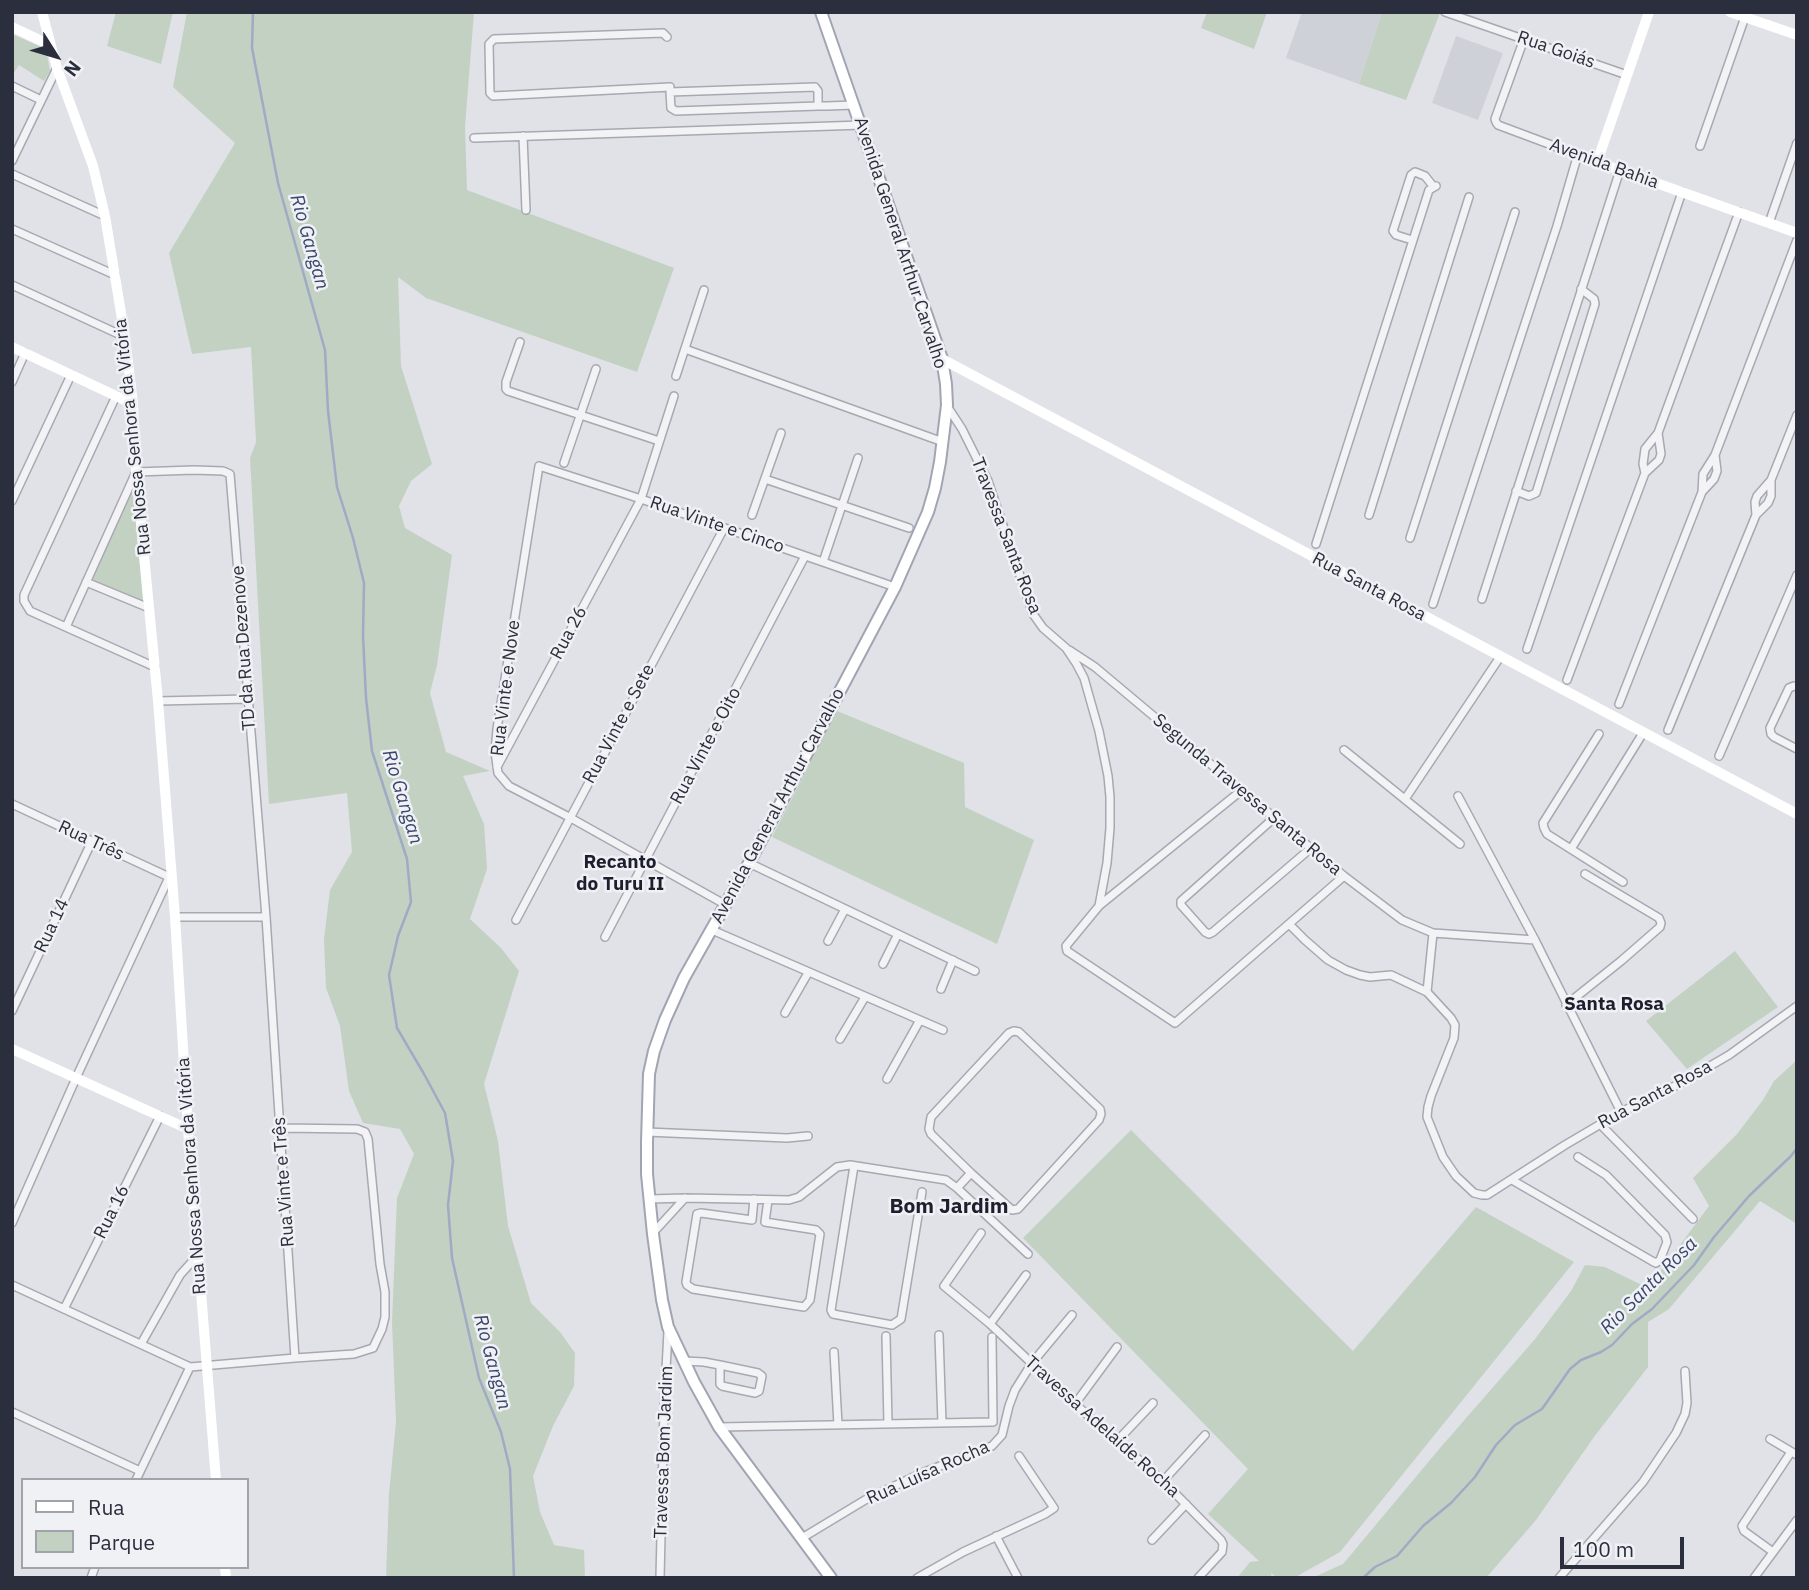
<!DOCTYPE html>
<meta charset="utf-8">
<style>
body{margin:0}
#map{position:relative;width:1809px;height:1590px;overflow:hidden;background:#e1e2e8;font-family:"IBM Plex Sans",sans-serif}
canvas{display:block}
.frame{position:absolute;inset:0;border:14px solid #2b2e3d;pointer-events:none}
.legend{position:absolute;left:21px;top:1478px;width:228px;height:91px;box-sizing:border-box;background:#f0f1f5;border:2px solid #a1a3ab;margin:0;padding:9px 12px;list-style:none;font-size:21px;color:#2b2e3d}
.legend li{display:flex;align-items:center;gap:14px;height:35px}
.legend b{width:35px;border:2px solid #a1a3ab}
.north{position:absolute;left:21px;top:21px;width:70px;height:70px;-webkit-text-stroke:5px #f0f1f5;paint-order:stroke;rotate:127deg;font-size:19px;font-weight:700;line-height:28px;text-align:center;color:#2b2e3d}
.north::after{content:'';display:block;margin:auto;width:24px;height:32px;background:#2b2e3d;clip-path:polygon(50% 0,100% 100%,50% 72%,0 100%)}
.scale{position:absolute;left:1560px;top:1537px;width:124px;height:32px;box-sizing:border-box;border:4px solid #2b2e3d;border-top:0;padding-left:9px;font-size:21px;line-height:24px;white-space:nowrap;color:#2b2e3d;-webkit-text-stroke:5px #f0f1f5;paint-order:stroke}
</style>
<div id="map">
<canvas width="1809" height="1590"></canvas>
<div class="frame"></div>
<ul class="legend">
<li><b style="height:9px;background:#fff"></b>Rua</li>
<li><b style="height:19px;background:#c3d1c3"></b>Parque</li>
</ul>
<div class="north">N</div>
<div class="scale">100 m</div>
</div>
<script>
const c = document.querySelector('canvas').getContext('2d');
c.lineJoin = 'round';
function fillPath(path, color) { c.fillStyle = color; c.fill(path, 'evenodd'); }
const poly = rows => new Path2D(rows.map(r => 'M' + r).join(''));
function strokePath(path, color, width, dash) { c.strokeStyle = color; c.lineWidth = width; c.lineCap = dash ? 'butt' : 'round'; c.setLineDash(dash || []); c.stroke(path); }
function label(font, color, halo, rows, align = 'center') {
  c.font = font + ' "IBM Plex Sans",sans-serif'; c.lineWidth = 5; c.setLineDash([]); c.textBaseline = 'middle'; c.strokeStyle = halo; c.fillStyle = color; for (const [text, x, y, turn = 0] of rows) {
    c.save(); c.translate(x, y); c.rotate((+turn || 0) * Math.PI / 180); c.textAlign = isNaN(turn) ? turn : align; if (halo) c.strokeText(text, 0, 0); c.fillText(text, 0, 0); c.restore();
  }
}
fillPath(poly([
 [1302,12,1382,12,1359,84,1286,58],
 [1456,36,1503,53,1478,120,1432,103]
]), '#cfd1d9');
fillPath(poly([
 [116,12,173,12,161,64,107,46],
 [187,12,474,12,465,127,467,190,674,268,637,372,426,298,398,277,401,366,432,464,411,481,399,506,405,528,452,555,437,665,430,693,446,752,490,771,463,776,484,824,487,869,470,919,501,948,519,971,484,1084,498,1141,508,1226,531,1303,560,1332,575,1353,574,1386,553,1426,533,1476,540,1512,554,1545,584,1550,585,1578,386,1578,389,1493,396,1422,392,1322,397,1198,414,1154,400,1129,363,1123,349,1091,340,1026,326,988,324,939,330,890,352,852,347,793,269,804,250,458,256,442,251,347,192,354,169,253,235,143,173,87],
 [1207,12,1267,12,1254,49,1201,28],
 [1382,12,1440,13,1406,100,1359,84],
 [12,34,46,49,50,71,44,81,19,65,12,76],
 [133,487,143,602,90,580],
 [837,711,964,763,965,807,1034,840,997,944,772,837],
 [1735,951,1778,1007,1687,1069,1646,1021],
 [1797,1060,1797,1224,1760,1201,1669,1309,1648,1322,1648,1367,1594,1437,1536,1520,1486,1578,1312,1578,1343,1564,1440,1448,1535,1339,1571,1291,1585,1265,1605,1267,1648,1288,1709,1206,1693,1178,1737,1134,1763,1100,1774,1081],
 [1131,1130,1353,1351,1476,1207,1574,1262,1340,1552,1294,1578,1277,1578,1271,1573,1272,1578,1237,1578,1250,1562,1259,1561,1208,1514,1248,1469,1023,1238]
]), '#c3d1c3');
strokePath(poly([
 [253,12,252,48,278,183,325,350,328,411,337,487,353,538,364,583,363,636,366,698,372,751,407,859,411,902,398,936,389,975,397,1028,424,1074,445,1113,453,1161,448,1205,452,1258,479,1378,501,1432,510,1469,514,1578],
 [1363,1578,1375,1567,1397,1556,1423,1526,1451,1503,1475,1477,1496,1445,1515,1425,1542,1409,1570,1369,1581,1360,1601,1352,1612,1345,1632,1324,1652,1309,1694,1265,1714,1237,1749,1196,1791,1156,1797,1148]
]), '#a0aac4', 2.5);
const street = poly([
 [1445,12,1627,75],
 [667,37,663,33,494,39,489,44,490,93,493,96,670,87],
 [1524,39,1495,119,1496,122,1498,125,1597,162],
 [12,86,41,100],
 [818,106,818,91,815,87,670,92,671,108,676,111,818,106,827,106,854,105],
 [523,136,526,210],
 [474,138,862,125],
 [1700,146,1745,17],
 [12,161,57,68],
 [12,174,105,216],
 [1769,223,1797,143],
 [12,229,115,275],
 [1412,240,1396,235,1393,231,1411,175,1415,172,1425,176,1433,186],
 [12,285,125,337],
 [520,342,506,382,506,389,508,391,659,441],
 [685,349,943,442],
 [676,376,704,290],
 [12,382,25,353],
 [116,396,24,595,24,601,30,611,155,667],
 [947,406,962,429,988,481,1033,614,1043,628,1066,648,1076,663,1084,678,1099,731,1108,776,1110,797,1110,828,1107,863,1099,906,1066,946,1067,951,1175,1023,1344,876],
 [564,463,596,369],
 [1645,473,1643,464,1645,449,1658,433,1739,212],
 [765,479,909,528],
 [1771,480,1771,496,1768,503,1756,515,1755,502,1757,496,1771,480,1797,415],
 [1516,491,1529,496,1536,493,1595,304,1594,299,1581,289],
 [1702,492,1714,479,1717,471,1715,455],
 [12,501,71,375],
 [752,515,781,433],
 [1369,515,1469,197],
 [1410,538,1515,212],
 [1316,544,1429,190,1436,186],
 [823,562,858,458],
 [86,582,149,608],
 [1482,599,1620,170],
 [1433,604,1557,226,1578,154],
 [1527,649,1682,192],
 [1069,650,1095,667,1344,876,1402,920,1433,933,1535,940],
 [1567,680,1645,473,1659,460,1661,454,1658,433],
 [1797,687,1794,686,1789,688,1770,728,1771,734,1774,737,1797,749],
 [158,701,248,699],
 [1619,704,1702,492,1703,474,1715,455,1797,240],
 [1668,730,1756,515],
 [1599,734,1543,823,1544,828,1547,834,1623,882],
 [1344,750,1460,844],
 [1719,756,1797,575],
 [497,767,641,499,674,396],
 [1458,796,1535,940,1621,1112],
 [1405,799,1500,657],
 [12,804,169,877],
 [1274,818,1181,901,1181,905,1205,932,1209,934,1213,932,1311,848],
 [1571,849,1643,733],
 [749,863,975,971],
 [726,905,569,817,509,786,498,773,495,752,497,729,539,466,641,499,895,587],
 [1100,905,1242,790],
 [175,917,266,917],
 [516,920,724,528],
 [1289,924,1305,940,1328,960,1346,970,1360,975,1370,977,1391,975,1427,992,1451,1018,1455,1025,1454,1038,1431,1096,1428,1107,1427,1117,1443,1157,1456,1176,1474,1193,1482,1195,1487,1195,1565,1145,1621,1112,1679,1084,1729,1055,1797,1006],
 [712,930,943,1030],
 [605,937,805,556],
 [828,941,845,909],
 [883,964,898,934],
 [941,989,953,960],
 [1427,992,1433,933],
 [1566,1005,1621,961,1660,927,1661,923,1659,918,1585,874],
 [12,1011,92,841],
 [785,1013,808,973],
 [1014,1031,1019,1032,1100,1109,1101,1114,1099,1120,1018,1209,1012,1210,971,1173,931,1134,929,1129,931,1117,1009,1033,1014,1031],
 [840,1039,865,997],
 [887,1079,920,1020],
 [1600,1124,1693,1219],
 [281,1128,357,1129,365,1132,368,1139,380,1264,385,1292,385,1317,382,1329,373,1348,354,1354,295,1358],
 [647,1132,787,1138,808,1136],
 [854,1166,831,1310,833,1314,892,1325,901,1319,922,1192],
 [1512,1180,1652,1261,1656,1263,1660,1260,1667,1242,1665,1235,1606,1175,1578,1157],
 [957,1188,971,1173],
 [649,1199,686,1198,789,1200,799,1197,837,1167,850,1165,946,1180,957,1188,1028,1254],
 [754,1199,752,1220,701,1213,697,1214,686,1282,687,1285,693,1289,804,1307,810,1300,820,1234,816,1230,765,1222,768,1200],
 [12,1223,76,1078,171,873],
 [653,1233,685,1198],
 [981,1233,944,1286,990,1324,1075,1404,1163,1481,1221,1540,1223,1544,1222,1552,1198,1578],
 [12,1285,190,1367,295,1358,266,917,230,474,223,471,194,470,136,472,66,627],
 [64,1309,160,1116],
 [990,1324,1026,1275],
 [939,1335,942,1423],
 [886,1336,888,1424],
 [141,1344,180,1275,198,1255],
 [834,1352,838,1425],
 [684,1361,704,1362,720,1365,758,1373,762,1376,759,1391,755,1393,722,1386,720,1384,720,1365],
 [1075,1404,1117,1347],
 [12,1412,140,1471],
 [719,1427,993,1422,992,1337],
 [1770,1439,1797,1455],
 [1118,1440,1153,1403],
 [136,1480,190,1367],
 [1163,1481,1205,1435],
 [996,1536,1018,1578],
 [802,1538,865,1500,922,1473,992,1446,1002,1435,1009,1406,1015,1390,1032,1363,1072,1315],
 [1152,1540,1186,1504],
 [1773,1552,1744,1531,1742,1526,1791,1452],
 [91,1578,95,1567],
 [660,1578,664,1408,668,1331],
 [917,1578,963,1552,1045,1514,1054,1508,1019,1456],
 [1559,1578,1643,1482,1676,1433,1685,1414,1687,1403,1685,1371],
 [1754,1578,1797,1520]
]);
const primary = poly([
 [821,12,942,359,946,384,947,405,940,462,935,488,928,512,895,587,749,863,684,978,665,1020,654,1051,649,1074,647,1142,647,1174,653,1234,662,1300,668,1327,694,1382,719,1427,831,1578]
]);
strokePath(street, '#a7a8b1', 10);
strokePath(primary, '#a1a5b2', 14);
strokePath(street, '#f3f3f6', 7);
strokePath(poly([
 [42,12,57,68,93,166,105,216,125,337,133,404,136,472,158,701,175,917,188,1129,216,1480],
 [1649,12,1597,162,1797,233],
 [1730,12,1797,35],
 [12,27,50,45],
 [12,347,133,404],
 [942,359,1797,814],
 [12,1049,188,1129],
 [225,1567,226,1578]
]), '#fff', 10);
strokePath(primary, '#fff', 10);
label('18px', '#2b2e3d', '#f0f1f5', [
 ["Rua Goiás",1556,50,19],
 ["Avenida Bahia",1604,164,20],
 ["Avenida General Arthur Carvalho",900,243,72],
 ["Rua Nossa Senhora da Vitória",133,437,-96],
 ["Rua Vinte e Cinco",717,525,19],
 ["Travessa Santa Rosa",1006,536,69],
 ["Rua Santa Rosa",1369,587,28],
 ["Rua 26",569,633,-62],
 ["TD da Rua Dezenove",244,648,-94],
 ["Rua Vinte e Nove",506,688,-83],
 ["Rua Vinte e Sete",619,724,-62],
 ["Rua Vinte e Oito",706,746,-62],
 ["Segunda Travessa Santa Rosa",1247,795,40],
 ["Avenida General Arthur Carvalho",778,806,-62],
 ["Rua Três",91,841,25],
 ["Rua 14",52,926,-65],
 ["Rua Santa Rosa",1655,1095,-28],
 ["Rua Nossa Senhora da Vitória",192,1176,-94],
 ["Rua Vinte e Três",284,1182,-94],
 ["Rua 16",112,1212,-64],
 ["Travessa Adelaíde Rocha",1102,1427,42],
 ["Travessa Bom Jardim",664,1452,-88],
 ["Rua Luísa Rocha",928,1473,-24]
]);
label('italic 19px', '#3a466c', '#f0f1f5', [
 ["Rio Gangan",309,242,74],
 ["Rio Gangan",402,797,73],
 ["Rio Santa Rosa",1649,1286,-45],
 ["Rio Gangan",492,1362,75]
]);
label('bold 19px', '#1d1f2e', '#f0f1f5', [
 ["Recanto",620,863],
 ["do Turu II",620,885],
 ["Santa Rosa",1614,1005]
]);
label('bold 21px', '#1d1f2e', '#f0f1f5', [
 ["Bom Jardim",949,1207]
]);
</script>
